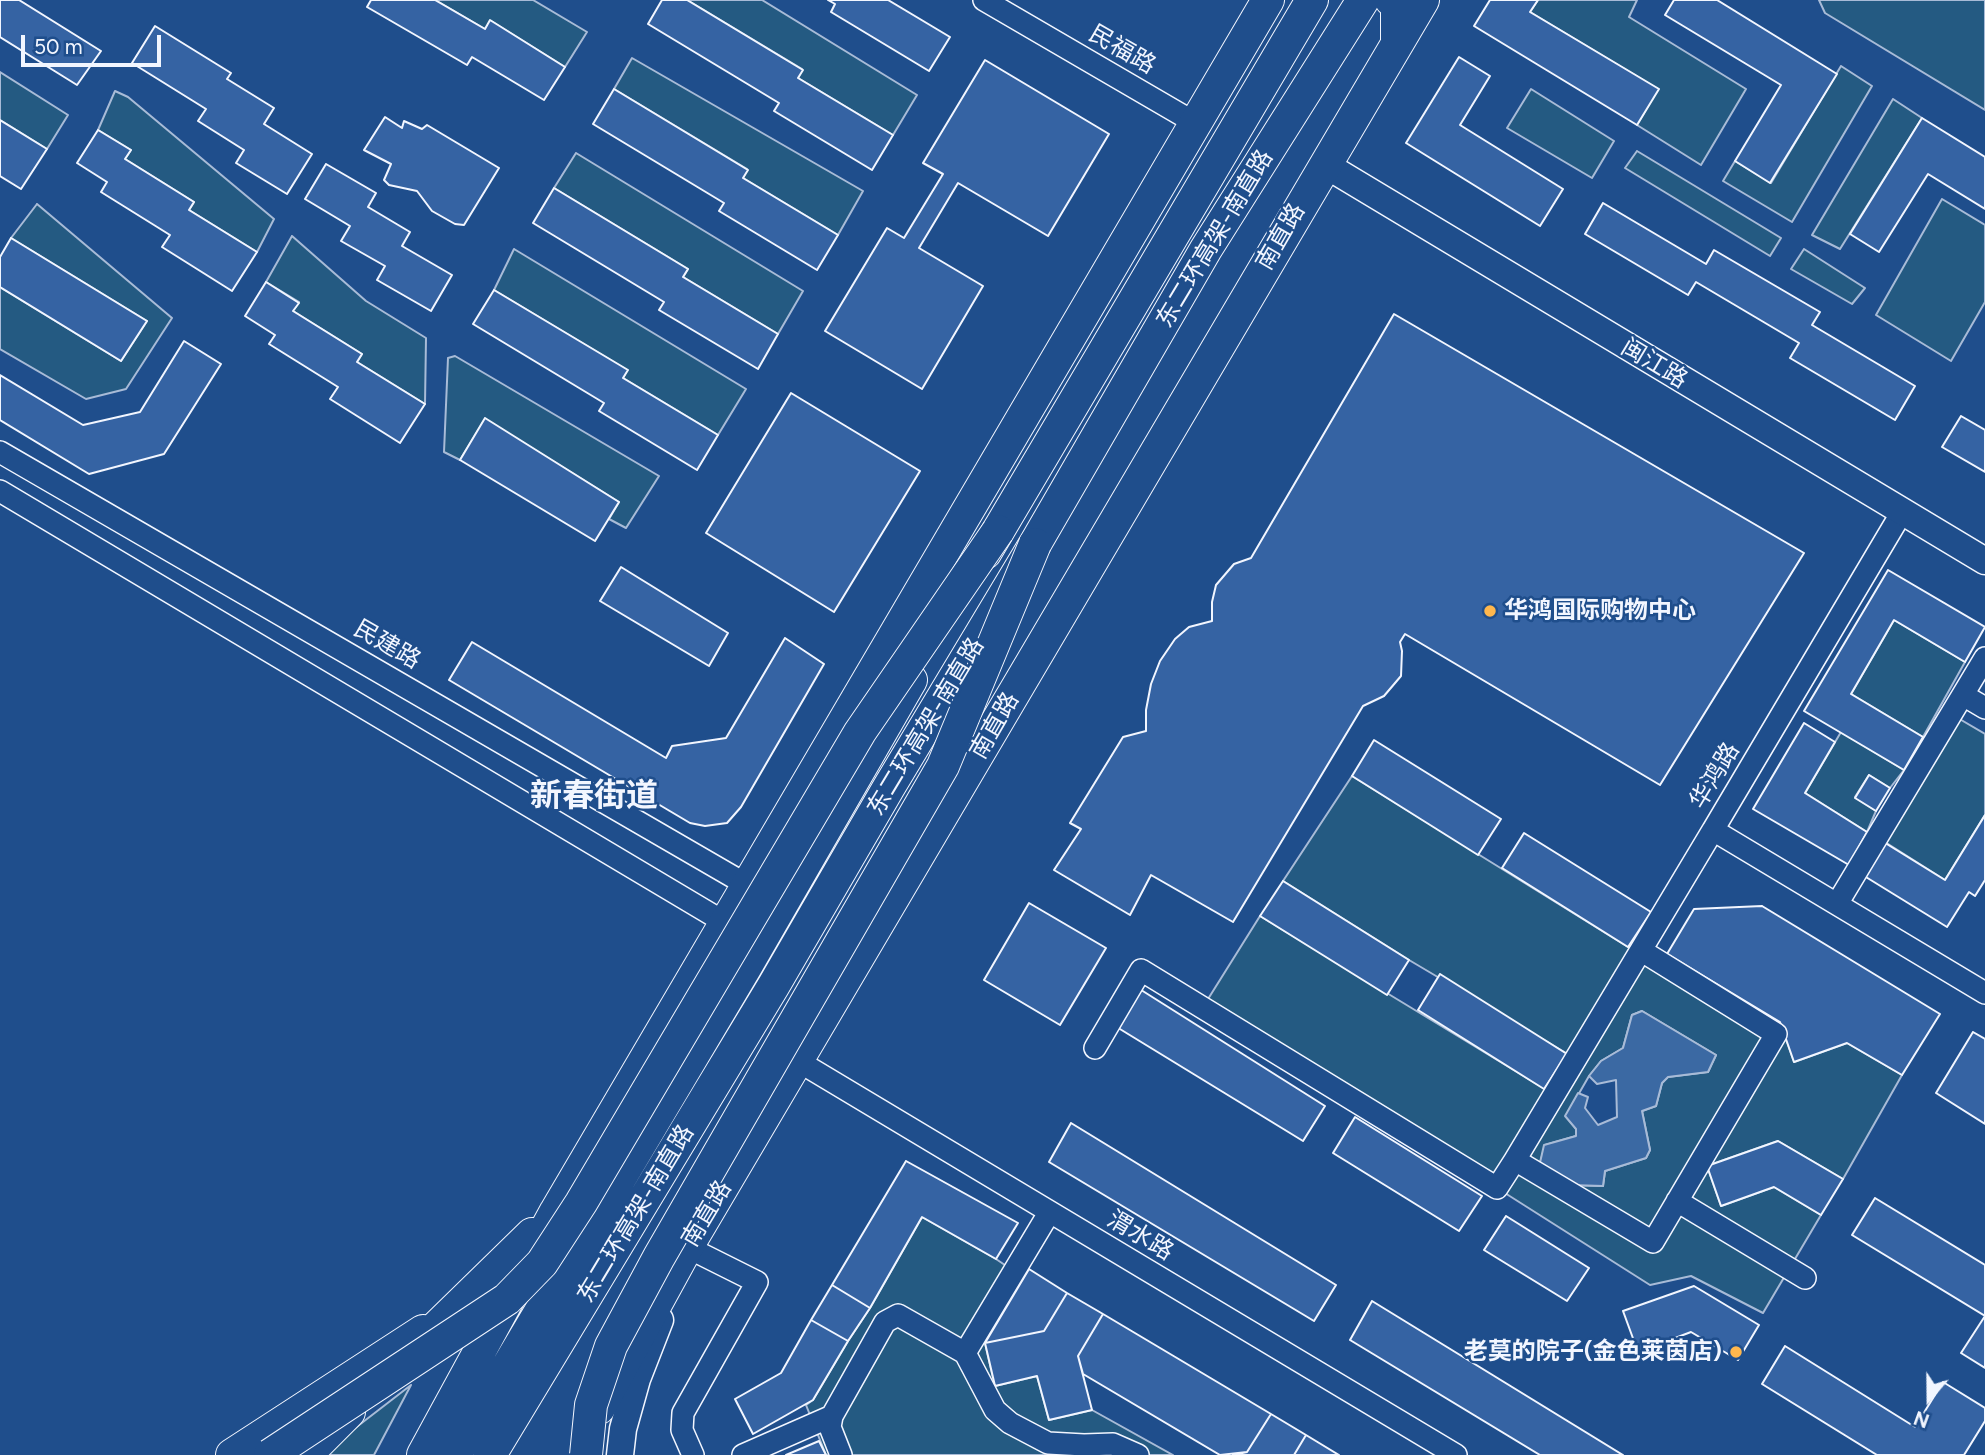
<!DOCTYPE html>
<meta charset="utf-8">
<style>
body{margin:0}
#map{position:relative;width:1985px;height:1455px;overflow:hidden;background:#1f4e8c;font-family:Figtree,sans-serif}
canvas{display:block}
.north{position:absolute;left:1894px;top:1364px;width:70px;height:70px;-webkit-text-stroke:5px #1f4e8c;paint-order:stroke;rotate:200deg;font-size:19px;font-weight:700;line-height:28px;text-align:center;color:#f2f6ff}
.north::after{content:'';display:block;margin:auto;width:24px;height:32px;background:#f2f6ff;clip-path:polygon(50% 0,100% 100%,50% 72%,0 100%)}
.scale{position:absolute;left:21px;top:35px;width:140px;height:32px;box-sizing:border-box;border:4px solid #f2f6ff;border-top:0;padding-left:9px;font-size:21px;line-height:24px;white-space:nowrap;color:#f2f6ff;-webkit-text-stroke:5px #1f4e8c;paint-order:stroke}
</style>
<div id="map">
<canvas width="1985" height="1455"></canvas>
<div class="north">N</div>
<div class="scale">50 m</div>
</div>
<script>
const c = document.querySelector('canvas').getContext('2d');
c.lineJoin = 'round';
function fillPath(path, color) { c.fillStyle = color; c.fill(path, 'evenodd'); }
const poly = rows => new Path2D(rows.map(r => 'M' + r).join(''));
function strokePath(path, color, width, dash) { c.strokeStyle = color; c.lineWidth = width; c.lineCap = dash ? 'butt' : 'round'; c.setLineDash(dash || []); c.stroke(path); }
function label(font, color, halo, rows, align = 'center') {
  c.font = font + ' Figtree,"Noto Sans SC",sans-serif'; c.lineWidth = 5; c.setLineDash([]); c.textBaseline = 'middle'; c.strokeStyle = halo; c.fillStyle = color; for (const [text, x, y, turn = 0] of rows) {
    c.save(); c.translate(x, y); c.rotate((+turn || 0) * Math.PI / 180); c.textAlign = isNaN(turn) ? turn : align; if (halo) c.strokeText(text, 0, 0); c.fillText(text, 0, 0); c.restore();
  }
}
const green = poly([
 [435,0,533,0,587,32,565,67,491,21,485,29,435,0],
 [687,0,762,0,917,95,893,135,798,78,802,69,687,0],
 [1538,0,1637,0,1629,17,1746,89,1701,165,1637,125,1658,89,1530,12,1538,0],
 [1819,0,1985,0,1985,110,1825,13,1819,0],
 [632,58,863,191,838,235,743,178,747,169,614,89,632,58],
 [1841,66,1872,86,1792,222,1723,181,1735,161,1771,183,1841,66],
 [0,72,68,115,47,149,0,120,0,72],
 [1531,89,1614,141,1592,178,1507,128,1531,89],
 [115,91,128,97,274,219,257,252,189,210,194,202,125,159,131,150,98,130,115,91],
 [1893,99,1922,118,1840,249,1812,235,1893,99],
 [1637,151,1781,238,1770,256,1625,168,1637,151],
 [576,153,803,291,778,334,683,277,688,269,554,188,576,153],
 [1942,199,1985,225,1985,302,1951,361,1876,315,1942,199],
 [37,204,172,318,126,389,86,399,0,349,0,287,121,361,147,321,11,238,37,204],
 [292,236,366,301,426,338,425,404,357,362,362,354,293,311,299,302,266,282,292,236],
 [514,249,746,389,718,435,623,378,627,370,494,290,514,249],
 [1804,249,1865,288,1852,304,1791,269,1804,249],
 [455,356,659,476,626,528,609,519,619,502,485,419,460,460,444,452,448,358,455,356],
 [1894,620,1965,662,1923,737,1851,694,1894,620],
 [1951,714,1985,734,1985,815,1945,880,1877,837,1951,714],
 [1841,732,1904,770,1890,788,1869,775,1855,797,1876,811,1867,832,1805,793,1841,732],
 [1352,776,1628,947,1642,951,1662,963,1667,954,1780,1022,1794,1062,1847,1043,1902,1075,1843,1179,1778,1141,1707,1166,1721,1206,1774,1187,1821,1215,1763,1313,1691,1276,1650,1285,1497,1188,1515,1160,1567,1191,1570,1185,1603,1186,1605,1171,1646,1158,1650,1150,1642,1111,1656,1106,1662,1083,1668,1077,1708,1072,1716,1055,1642,1011,1632,1015,1623,1048,1601,1061,1589,1076,1566,1116,1576,1129,1576,1136,1545,1145,1539,1167,1510,1152,1491,1185,1203,1007,1260,916,1545,1089,1566,1053,1409,960,1283,881,1352,776],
 [922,1217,996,1259,1024,1278,985,1343,995,1386,1037,1376,1049,1420,1092,1410,1173,1455,826,1455,806,1405,813,1400,848,1341,870,1308,922,1217],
 [411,1385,374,1455,325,1455,328,1449,411,1385]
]);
fillPath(green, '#245a82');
strokePath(green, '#a8bbd7', 2);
const water = poly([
 [1642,1011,1716,1055,1708,1072,1668,1077,1662,1083,1656,1106,1642,1111,1650,1150,1646,1158,1605,1171,1603,1186,1570,1185,1539,1167,1544,1145,1576,1136,1576,1129,1565,1116,1578,1093,1588,1097,1585,1108,1598,1125,1617,1117,1616,1080,1597,1084,1589,1076,1601,1061,1623,1048,1632,1015,1642,1011]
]);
fillPath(water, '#3b69a3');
strokePath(water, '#a8bbd7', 2);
const building = poly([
 [0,0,19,0,101,51,77,85,0,37,0,0],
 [371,0,435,0,485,29,490,20,565,67,544,100,472,57,467,65,367,7,371,0],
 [662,0,687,0,803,70,798,78,893,135,872,170,774,111,779,103,648,24,662,0],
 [828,0,888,0,950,37,929,71,831,12,835,4,828,0],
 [1490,0,1538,0,1530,12,1659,89,1637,125,1474,26,1490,0],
 [1674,0,1717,0,1837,74,1770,183,1735,161,1781,85,1665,15,1674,0],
 [155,26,231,73,227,79,274,108,264,124,312,154,287,194,236,163,244,150,198,121,206,109,132,63,155,26],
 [1459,57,1490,76,1460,125,1563,189,1540,226,1406,143,1459,57],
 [985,60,1109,134,1048,236,958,183,919,248,983,286,922,389,825,331,887,228,904,238,943,174,923,163,985,60],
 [614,89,748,170,743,178,838,235,817,270,719,211,724,203,593,124,614,89],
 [385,117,402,128,404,121,422,129,427,125,499,168,464,225,455,224,432,211,417,191,389,185,384,180,391,164,364,150,385,117],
 [1922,118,1985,157,1985,209,1928,174,1879,252,1850,234,1922,118],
 [0,120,47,149,21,189,0,176,0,120],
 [98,130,131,150,125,159,194,202,189,210,257,252,232,291,162,247,170,235,101,192,107,182,77,163,98,130],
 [326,164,376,193,368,207,410,232,402,246,452,275,431,311,377,280,385,266,341,241,350,226,305,199,326,164],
 [554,188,688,269,683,277,778,334,758,369,659,310,664,302,533,223,554,188],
 [1603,203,1706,264,1714,250,1820,312,1812,325,1915,386,1895,420,1790,358,1799,343,1696,282,1688,295,1585,234,1603,203],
 [11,238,147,321,121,361,0,287,0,257,11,238],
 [266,282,299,303,293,311,362,354,357,362,425,404,400,443,330,399,338,387,269,344,275,335,245,316,266,282],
 [494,290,628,370,623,378,718,435,697,470,599,411,604,403,473,324,494,290],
 [1394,314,1804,553,1660,785,1405,634,1400,642,1402,651,1401,676,1384,696,1363,706,1233,922,1151,875,1130,915,1054,870,1081,829,1070,823,1123,737,1146,731,1146,710,1151,684,1160,661,1175,639,1189,627,1212,621,1212,602,1216,585,1234,564,1251,558,1394,314],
 [184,341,221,364,164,454,89,474,0,420,0,375,83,425,140,412,184,341],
 [791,393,920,471,834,612,706,533,791,393],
 [1961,416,1985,430,1985,472,1942,447,1961,416],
 [485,418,619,502,595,541,460,460,485,418],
 [621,567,728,633,709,666,600,601,621,567],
 [1888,570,1985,627,1965,662,1894,620,1851,694,1923,737,1904,770,1804,711,1888,570],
 [785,638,824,664,741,807,727,823,705,826,690,823,449,680,472,642,666,758,672,746,726,738,785,638],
 [1804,723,1835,742,1805,793,1867,832,1849,865,1753,809,1804,723],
 [1374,740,1501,819,1478,855,1352,776,1374,740],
 [1869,775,1890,788,1876,811,1855,798,1869,775],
 [1985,815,1985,880,1975,896,1969,892,1947,927,1861,874,1882,841,1945,880,1985,815],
 [1524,833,1651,912,1628,947,1502,868,1524,833],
 [1283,881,1409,960,1387,995,1260,916,1283,881],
 [1029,903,1106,948,1060,1025,984,980,1029,903],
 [1762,906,1940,1014,1902,1075,1847,1043,1794,1062,1780,1022,1667,954,1694,909,1762,906],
 [1440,974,1567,1054,1544,1089,1418,1010,1440,974],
 [1138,988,1325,1106,1303,1141,1115,1026,1138,988],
 [1973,1032,1985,1039,1985,1124,1936,1093,1973,1032],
 [1355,1117,1482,1196,1459,1231,1333,1153,1355,1117],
 [1071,1123,1336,1285,1314,1321,1049,1162,1071,1123],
 [1778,1141,1843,1179,1821,1215,1774,1187,1721,1206,1707,1166,1778,1141],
 [906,1161,1018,1223,996,1259,922,1217,870,1308,832,1285,906,1161],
 [1875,1198,1985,1265,1985,1368,1961,1353,1985,1316,1852,1235,1875,1198],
 [1506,1216,1589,1268,1567,1301,1484,1250,1506,1216],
 [1029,1269,1067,1293,1044,1331,985,1343,1029,1269],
 [832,1285,870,1308,848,1341,811,1320,832,1285],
 [1694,1286,1759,1325,1738,1360,1691,1332,1638,1352,1623,1311,1694,1286],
 [1067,1293,1103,1314,1078,1356,1092,1410,1049,1420,1037,1376,995,1386,985,1343,1044,1331,1067,1293],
 [1372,1301,1623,1455,1540,1455,1350,1340,1372,1301],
 [1103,1314,1271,1414,1247,1452,1220,1455,1083,1374,1078,1356,1103,1314],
 [811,1320,848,1341,813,1400,753,1434,735,1399,781,1373,811,1320],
 [1785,1346,1915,1427,1943,1382,1985,1408,1985,1421,1964,1455,1877,1455,1762,1384,1785,1346],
 [1271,1414,1306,1435,1294,1455,1233,1455,1247,1452,1271,1414],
 [1306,1435,1339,1455,1294,1455,1306,1435],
 [819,1441,826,1455,786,1455,819,1441]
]);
fillPath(building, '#3563a3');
strokePath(building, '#f2f6ff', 2);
const minor = poly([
 [984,0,1197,124],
 [0,452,747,885],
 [0,491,724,922],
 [1902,512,1713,830,1985,993],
 [1963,695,1985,708],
 [1837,904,1985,658],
 [1642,951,1776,1034,1653,1242,1515,1160,1713,830],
 [1095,1048,1141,970,1497,1188,1515,1160],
 [798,1061,1456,1455],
 [1677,1201,1805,1278],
 [687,1247,757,1282,683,1413,682,1430,693,1455],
 [965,1353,1049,1213],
 [743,1455,832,1416],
 [841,1455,830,1427,832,1416,885,1322,898,1315,965,1353,995,1410,1010,1423,1048,1443,1084,1445,1113,1444,1138,1455]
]);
const major = poly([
 [1324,164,1985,561],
 [620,1455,623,1429,637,1379,660,1320]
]);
const highway = poly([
 [1391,0,1397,4,1397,43],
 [985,553,1312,0],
 [409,1354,532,1234],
 [599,1408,687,1247,1423,0],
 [232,1455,423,1331],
 [306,1455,349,1412],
 [423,1455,556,1211,1268,0],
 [455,1455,745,968,911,680],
 [490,1455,774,985,889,787,1035,544,1206,249,1363,0]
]);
strokePath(minor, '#f2f6ff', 24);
strokePath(major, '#f2f6ff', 29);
strokePath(highway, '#f2f6ff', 34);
strokePath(minor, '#1f4e8c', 21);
strokePath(major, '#1f4e8c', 26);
strokePath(highway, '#1f4e8c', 32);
const highwayBridge = poly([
 [270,1455,507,1299,542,1263,581,1203,860,732,998,531],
 [586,1455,591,1405,611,1346,659,1257,943,766,1035,544]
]);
strokePath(highwayBridge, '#f2f6ff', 34, []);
strokePath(highwayBridge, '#1f4e8c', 32);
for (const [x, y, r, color] of [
 [1490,611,7,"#ffb74d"],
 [1736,1352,7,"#ffb74d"]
]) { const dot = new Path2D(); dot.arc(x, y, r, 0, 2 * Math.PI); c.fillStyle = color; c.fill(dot); strokePath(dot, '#1f4e8c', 2.5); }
label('24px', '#f2f6ff', '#1f4e8c', [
 ["民福路",1122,50,30],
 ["南直路",1281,237,-60],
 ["东二环高架-南直路",1215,239,-59],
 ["闽江路",1654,364,31],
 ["民建路",387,645,30],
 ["南直路",995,726,-60],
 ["东二环高架-南直路",926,727,-59],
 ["华鸿路",1715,776,-59],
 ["东二环高架-南直路",636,1214,-59],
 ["南直路",707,1214,-59],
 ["渭水路",1140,1236,31]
]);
label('bold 24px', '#f2f6ff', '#1f4e8c', [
 ["华鸿国际购物中心",1504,611],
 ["老莫的院子(金色莱茵店)",1722,1352,"right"]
], 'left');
label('bold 32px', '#f2f6ff', '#1f4e8c', [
 ["新春街道",594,797]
]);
</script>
